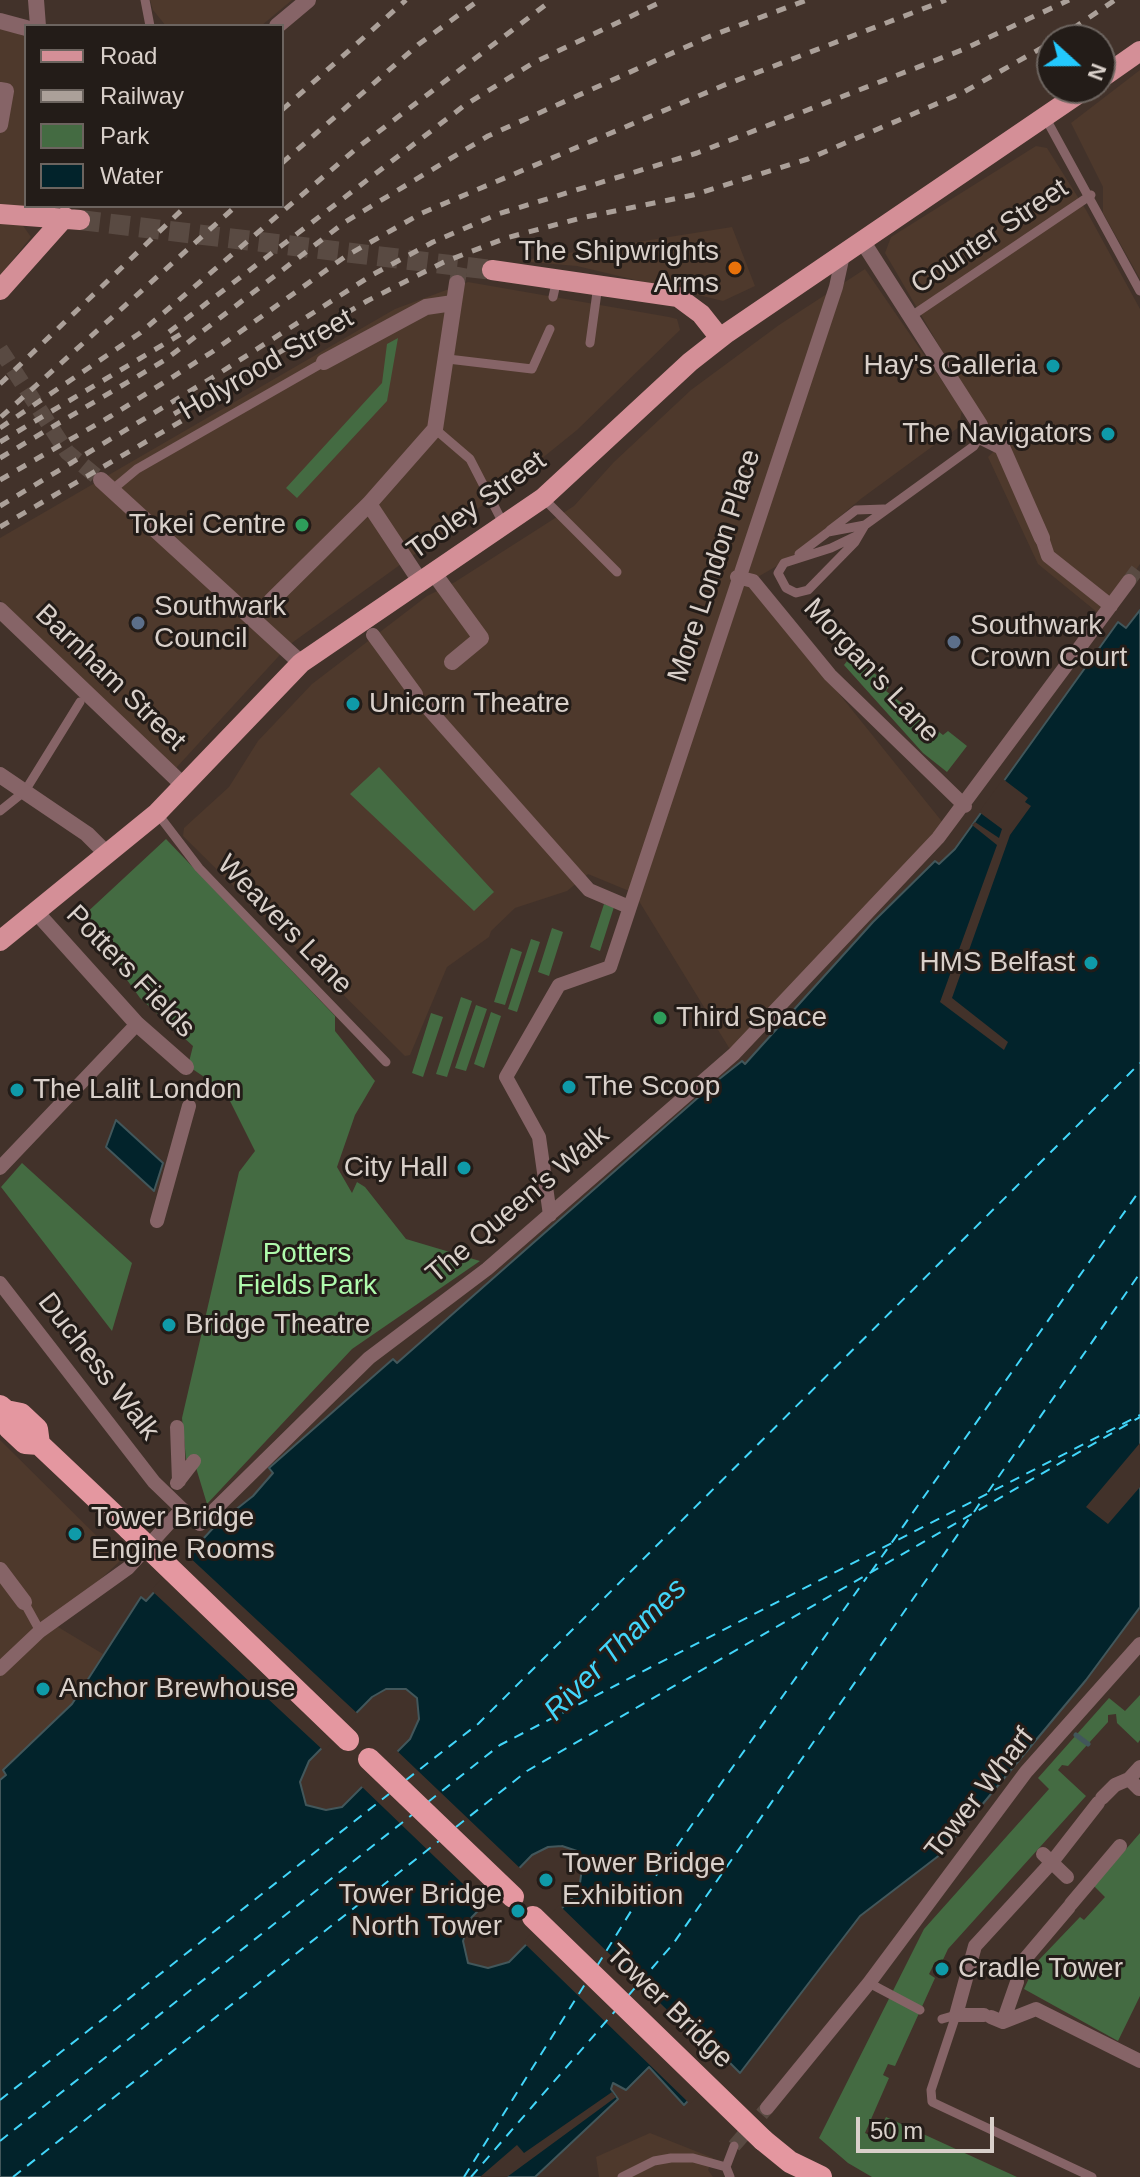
<!DOCTYPE html>
<style>
body{margin:0}
#map{position:relative;width:1140px;height:2177px;overflow:hidden;background:#42322a;font-family:Arial,sans-serif}
canvas{display:block}
.legend{position:absolute;left:24px;top:24px;width:260px;height:184px;box-sizing:border-box;background:#231c18;border:2px solid #6c645f;margin:0;padding:10px 14px;list-style:none;font-size:24px;color:#d9d0ca}
.legend li{display:flex;align-items:center;gap:16px;height:40px}
.legend b{width:40px;border:2px solid #6c645f}
.north{position:absolute;left:1036px;top:24px;width:80px;height:80px;box-sizing:border-box;background:#231c18;border:2px solid #6c645f;border-radius:50%;rotate:111deg;font-size:22px;font-weight:700;line-height:32px;text-align:center;color:#d9d0ca}
.north::after{content:'';display:block;margin:auto;width:28px;height:36px;background:#23c9fe;clip-path:polygon(50% 0,100% 100%,50% 72%,0 100%)}
.scale{position:absolute;left:856px;top:2117px;width:138px;height:36px;box-sizing:border-box;border:4px solid #d9d0ca;border-top:0;padding-left:10px;font-size:24px;line-height:28px;white-space:nowrap;color:#d9d0ca;-webkit-text-stroke:6px #231c18;paint-order:stroke}
</style>
<div id="map">
<canvas width="1140" height="2177"></canvas>
<ul class="legend">
<li><b style="height:10px;background:#d48f97"></b>Road</li>
<li><b style="height:10px;background:#aba099"></b>Railway</li>
<li><b style="height:22px;background:#446b42"></b>Park</li>
<li><b style="height:22px;background:#02232b"></b>Water</li>
</ul>
<div class="north">N</div>
<div class="scale">50 m</div>
</div>
<script>
const c = document.querySelector('canvas').getContext('2d');
c.lineJoin = 'round';
function fillPath(path, color) { c.fillStyle = color; c.fill(path, 'evenodd'); }
const poly = rows => new Path2D(rows.map(r => 'M' + r).join(''));
function strokePath(path, color, width, dash) { c.strokeStyle = color; c.lineWidth = width; c.lineCap = dash ? 'butt' : 'round'; c.setLineDash(dash || []); c.stroke(path); }
function label(font, color, halo, rows, align = 'center') {
  c.font = font + ' Arial,sans-serif'; c.lineWidth = 6; c.setLineDash([]); c.textBaseline = 'middle'; c.strokeStyle = halo; c.fillStyle = color; for (const [text, x, y, turn = 0] of rows) {
    c.save(); c.translate(x, y); c.rotate((+turn || 0) * Math.PI / 180); c.textAlign = isNaN(turn) ? turn : align; if (halo) c.strokeText(text, 0, 0); c.fillText(text, 0, 0); c.restore();
  }
}
fillPath(poly([
 [150,0,292,0,261,26,166,26,153,10],
 [0,26,26,37,26,206,50,206,44,214,0,208],
 [1140,70,1140,279,1103,213,1103,187,1071,123],
 [1036,146,1047,148,1086,210,1140,309,1140,564,1103,617,1038,564,988,457,998,447,885,253,891,237],
 [0,218,19,220,31,237,0,276],
 [732,227,755,286,723,301,577,266,518,261],
 [865,269,962,410,959,427,862,498,789,559,749,582,944,824,731,1051,634,893,588,874,567,891,515,908,491,931,489,937,447,967,410,1055,405,1056,183,836,184,828,229,787,258,741,312,684,427,596,455,582,574,506,614,462,691,390,779,325],
 [468,282,669,317,677,319,680,330,577,430,494,497,289,645,176,768,0,600,0,538,395,309],
 [0,1440,121,1560,53,1624,103,1654,72,1704,3,1770,6,1775,0,1780],
 [650,2133,713,2158,708,2170,713,2177,599,2177,596,2157]
]), '#4e392c');
fillPath(poly([
 [398,338,387,401,297,498,286,488,382,383,387,344],
 [851,656,890,685,886,691,943,735,948,731,967,746,947,772,923,753,844,665],
 [379,767,494,892,474,911,350,794],
 [166,839,335,1016,335,1031,375,1081,355,1115,337,1167,352,1193,357,1182,365,1187,406,1239,480,1261,352,1349,207,1504,194,1461,186,1459,182,1418,239,1172,255,1151,225,1091,188,1066,193,1046,140,998,82,917],
 [604,904,614,907,600,951,590,947],
 [552,928,563,932,549,976,538,972],
 [531,939,540,942,517,1012,508,1009],
 [511,948,522,952,505,1005,494,1002],
 [461,997,472,1001,447,1077,436,1074],
 [476,1005,487,1009,466,1071,455,1068],
 [491,1012,501,1016,484,1068,474,1064],
 [431,1013,443,1017,423,1077,412,1073],
 [22,1163,132,1263,112,1331,1,1187],
 [1140,1695,1140,1740,1138,1743,1117,1723,1116,1714,1108,1715,1108,1722,1068,1766,1062,1765,1058,1770,1086,1796,948,1949,941,1964,935,1962,929,1974,935,1978,895,2066,888,2064,883,2075,889,2078,865,2133,876,2138,886,2117,1017,2177,872,2177,848,2163,819,2138,924,1929,1049,1789,1038,1778,1109,1698,1125,1711],
 [1140,1833,1140,1996,1118,2041,1024,1989,1036,1963,1080,1917,1084,1920,1105,1897,1094,1886]
]), '#446b42');
const water = poly([
 [1140,610,1140,1607,1086,1680,941,1854,860,1916,740,2073,727,2060,684,2105,649,2067,626,2090,613,2083,611,2089,618,2099,535,2177,0,2177,0,1780,6,1775,3,1770,72,1704,141,1597,146,1601,215,1526,253,1496,273,1473,269,1468,393,1359,397,1363,718,1080,742,1061,745,1064,873,922,935,861,939,864,955,849,1118,622,1126,628,1140,610],
 [386,1689,406,1689,417,1698,419,1719,410,1739,342,1807,326,1810,306,1805,300,1782,309,1761,372,1697,386,1689],
 [562,1846,577,1851,582,1868,580,1883,573,1897,509,1962,488,1968,468,1963,463,1941,471,1918,532,1855,548,1847,562,1846],
 [116,1120,163,1163,154,1191,106,1147,116,1120]
]);
fillPath(water, '#02232b');
strokePath(water, '#42575b', 2);
fillPath(poly([
 [1003,779,1028,798,1025,802,1031,806,1010,835,952,998,1008,1042,1004,1050,940,1002,997,845,972,825,975,822,999,838,1002,829,979,812],
 [1140,1443,1140,1487,1108,1524,1086,1507],
 [186,1554,359,1715,324,1751,151,1590],
 [395,1749,523,1871,487,1907,360,1785],
 [559,1905,726,2067,690,2104,523,1942],
 [612,2092,616,2097,507,2177,480,2177,517,2145,524,2153]
]), '#42322a');
strokePath(poly([
 [1076,1735,1088,1744]
]), '#42575b', 5);
strokePath(poly([
 [988,1492,1140,1273],
 [974,1512,984,1497],
 [871,1572,1140,1190],
 [406,1780,478,1724,1140,1063],
 [428,1802,500,1745,1140,1415],
 [456,1827,527,1771,1140,1417],
 [597,1966,633,1908,867,1577],
 [628,1996,673,1944,970,1517],
 [0,2100,389,1794],
 [0,2141,413,1814],
 [13,2177,439,1841],
 [464,2177,587,1981],
 [471,2177,616,2010]
]), '#42d6fa', 2, [10, 8]);
strokePath(poly([
 [1129,581,1140,566],
 [734,2146,767,2108]
]), '#594a42', 14, [14, 7]);
strokePath(poly([
 [457,283,460,267],
 [0,349,67,452,101,480]
]), '#594a42', 16, [16, 8]);
strokePath(poly([
 [80,220,492,270]
]), '#594a42', 20, [20, 10]);
strokePath(poly([
 [145,0,150,26],
 [1045,117,1140,291],
 [553,297,557,279],
 [913,315,1091,195],
 [590,343,598,285],
 [448,359,532,369,550,329],
 [435,429,470,459,504,525],
 [113,489,137,469,324,362],
 [543,498,617,572],
 [830,530,856,510,884,509],
 [858,535,831,548,784,563,778,573,786,588,796,593,808,590,855,542,865,525,974,446,980,436],
 [799,554,828,532,865,525],
 [0,811,25,791,80,702],
 [157,813,199,868,386,1062],
 [24,1602,40,1631],
 [869,1983,920,2010],
 [956,2015,931,2090,932,2102,1092,2177],
 [942,2019,956,2015],
 [622,2177,654,2161,671,2158,693,2158,726,2167],
 [730,2177,726,2167,734,2146]
]), '#866467', 9);
strokePath(poly([
 [1042,538,1048,556,1111,606],
 [737,577,753,581,830,675,965,806],
 [373,635,416,694],
 [426,706,589,890,629,907],
 [0,1168,137,1024],
 [550,1215,539,1137,506,1077,559,985,610,967,836,287,843,255],
 [157,1221,189,1106],
 [0,1283,154,1482,182,1509],
 [177,1427,179,1481],
 [177,1483,194,1461],
 [0,1669,40,1631,128,1568,182,1509,200,1524,369,1358,487,1269,734,1054,938,838,1129,581],
 [1139,1789,1129,1779,1140,1767],
 [1102,1798,1115,1785,1129,1779],
 [1043,1854,1067,1877],
 [1071,1904,1120,1846],
 [1025,1959,1069,1907],
 [984,2015,956,2015,975,1946,1052,1862,1098,1803],
 [991,2017,1003,2022,1036,2009,1140,2061],
 [1003,2022,1017,1982],
 [767,2108,869,1983,1026,1772,1140,1644]
]), '#866467', 14);
strokePath(poly([
 [36,0,38,26],
 [0,21,26,28],
 [277,26,308,0],
 [0,90,6,91,0,125],
 [863,242,980,425,980,436,1002,447,1042,538],
 [324,362,426,307,453,303],
 [101,480,301,663],
 [369,504,420,581],
 [433,572,481,638,452,662],
 [271,601,369,504,435,429,457,283],
 [0,610,183,785],
 [0,775,87,834,108,855],
 [37,913,137,1024,186,1067],
 [0,1570,24,1602]
]), '#866467', 16);
strokePath(poly([
 [1100,79,1140,51],
 [0,214,80,220],
 [492,270,678,297,701,314,720,338],
 [0,290,65,217],
 [0,941,157,813,301,663,543,498,690,362,727,333,1087,88]
]), '#d48f97', 20);
strokePath(poly([
 [0,1406,6,1411,21,1414,37,1429,39,1444],
 [6,1411,9,1428,25,1443,39,1444,129,1529],
 [369,1759,513,1897],
 [763,2140,790,2162,821,2177]
]), '#e497a0', 22);
strokePath(poly([
 [1056,40,1115,0],
 [282,110,406,0],
 [282,163,419,44,479,0],
 [169,332,465,105,533,63,665,0],
 [0,384,186,206],
 [174,414,367,301,444,262,506,238,581,218,693,195,808,159,962,93,1052,42],
 [1,417,236,206],
 [0,428,140,333,357,148,552,0],
 [0,442,186,331],
 [0,458,165,360,345,222,488,136,708,37,807,0],
 [0,480,111,416,212,352,346,256,422,213,722,86,946,0],
 [0,506,215,376,372,275,433,242,498,214,697,153,962,50,1069,0],
 [0,527,190,416]
]), '#aba099', 5, [10, 10]);
strokePath(poly([
 [129,1529,348,1740],
 [533,1917,763,2140]
]), '#e497a0', 22);
for (const [x, y, r, color] of [
 [735,268,8,"#e8710a"],
 [1053,366,8,"#0f9aa8"],
 [1108,434,8,"#0f9aa8"],
 [302,525,8,"#2e9e5b"],
 [138,623,8,"#5c6f8a"],
 [954,642,8,"#5c6f8a"],
 [353,704,8,"#0f9aa8"],
 [1091,963,8,"#0f9aa8"],
 [660,1018,8,"#2e9e5b"],
 [569,1087,8,"#0f9aa8"],
 [17,1090,8,"#0f9aa8"],
 [464,1168,8,"#0f9aa8"],
 [169,1325,8,"#0f9aa8"],
 [75,1534,8,"#0f9aa8"],
 [43,1689,8,"#0f9aa8"],
 [546,1880,8,"#0f9aa8"],
 [518,1911,8,"#0f9aa8"],
 [942,1969,8,"#0f9aa8"]
]) { const dot = new Path2D(); dot.arc(x, y, r, 0, 2 * Math.PI); c.fillStyle = color; c.fill(dot); strokePath(dot, '#231c18', 3); }
label('28px', '#d9d0ca', '#231c18', [
 ["Counter Street",990,237,-34],
 ["Holyrood Street",267,365,-30],
 ["Tooley Street",477,506,-36],
 ["More London Place",715,566,-72],
 ["Morgan's Lane",871,671,47],
 ["Barnham Street",110,678,44],
 ["Weavers Lane",284,925,46],
 ["Potters Fields",130,972,46],
 ["The Queen's Walk",518,1205,-40],
 ["Duchess Walk",98,1367,52],
 ["Tower Wharf",980,1794,-52],
 ["Tower Bridge",669,2007,44]
]);
label('28px', '#d9d0ca', '#231c18', [
 ["The Shipwrights",719,252,"right"],
 ["Arms",719,284,"right"],
 ["Hay's Galleria",1037,366,"right"],
 ["The Navigators",1092,434,"right"],
 ["Tokei Centre",286,525,"right"],
 ["Southwark",154,607],
 ["Council",154,639],
 ["Southwark",970,626],
 ["Crown Court",970,658],
 ["Unicorn Theatre",369,704],
 ["HMS Belfast",1075,963,"right"],
 ["Third Space",676,1018],
 ["The Scoop",585,1087],
 ["The Lalit London",33,1090],
 ["City Hall",448,1168,"right"],
 ["Bridge Theatre",185,1325],
 ["Tower Bridge",91,1518],
 ["Engine Rooms",91,1550],
 ["Anchor Brewhouse",59,1689],
 ["Tower Bridge",562,1864],
 ["Exhibition",562,1896],
 ["Tower Bridge",502,1895,"right"],
 ["North Tower",502,1927,"right"],
 ["Cradle Tower",958,1969]
], 'left');
label('28px', '#affbac', '#231c18', [
 ["Potters",307,1254],
 ["Fields Park",307,1286]
]);
label('italic 30px', '#42d6fa', '#231c18', [
 ["River Thames",616,1650,-45]
]);
</script>
